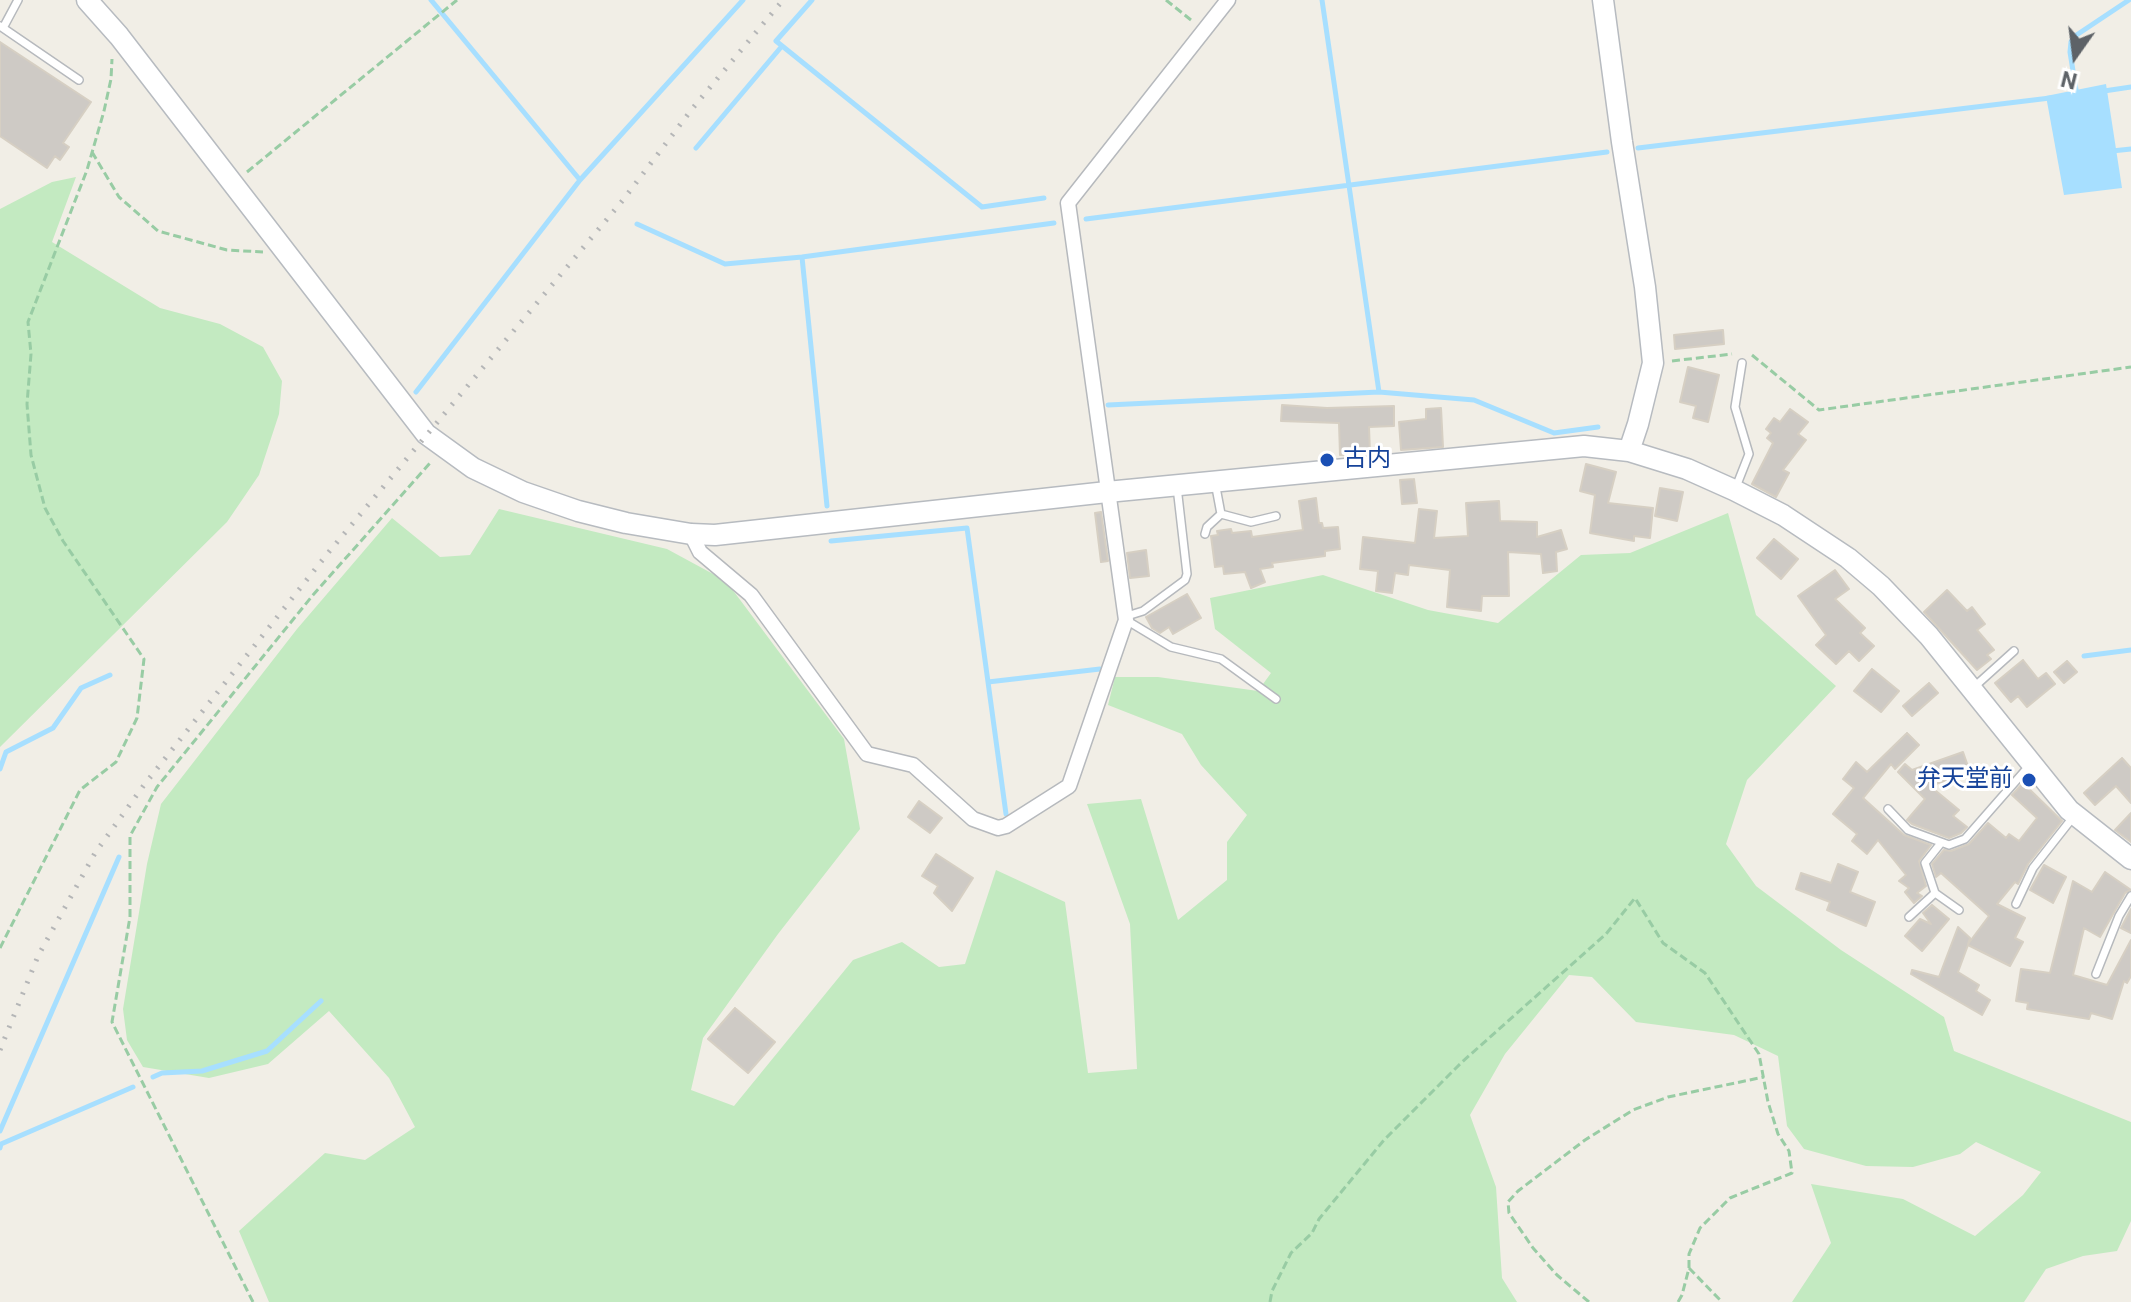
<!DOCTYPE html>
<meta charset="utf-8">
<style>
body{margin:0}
#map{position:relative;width:2131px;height:1302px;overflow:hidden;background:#f1eee6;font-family:Roboto,sans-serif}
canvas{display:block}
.north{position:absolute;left:2035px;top:16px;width:80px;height:80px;-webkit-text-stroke:6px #fff;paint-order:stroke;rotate:194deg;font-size:22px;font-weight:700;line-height:32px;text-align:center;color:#5d6267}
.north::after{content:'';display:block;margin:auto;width:28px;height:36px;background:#5d6267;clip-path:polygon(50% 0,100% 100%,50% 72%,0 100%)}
</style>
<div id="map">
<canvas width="2131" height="1302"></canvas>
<div class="north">N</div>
</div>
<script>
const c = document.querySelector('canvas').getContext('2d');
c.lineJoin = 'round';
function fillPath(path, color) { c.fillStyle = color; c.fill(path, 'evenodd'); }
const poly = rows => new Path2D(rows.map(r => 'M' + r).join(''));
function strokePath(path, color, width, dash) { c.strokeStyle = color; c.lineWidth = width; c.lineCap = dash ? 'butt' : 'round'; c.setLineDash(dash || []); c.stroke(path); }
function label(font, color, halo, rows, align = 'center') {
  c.font = font + ' Roboto,"Noto Sans JP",sans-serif'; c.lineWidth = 6; c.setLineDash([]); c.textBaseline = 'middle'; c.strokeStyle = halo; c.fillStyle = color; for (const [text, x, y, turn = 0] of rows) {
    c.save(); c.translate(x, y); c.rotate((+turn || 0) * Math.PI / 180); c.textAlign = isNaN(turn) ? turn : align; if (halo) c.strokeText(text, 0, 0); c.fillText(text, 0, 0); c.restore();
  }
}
fillPath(poly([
 [76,177,52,242,160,308,220,324,263,347,282,381,279,414,259,475,227,522,0,747,0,209,52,182],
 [499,509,667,549,726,581,844,739,860,829,778,934,703,1038,691,1090,734,1106,853,960,902,942,939,967,965,964,996,870,1065,902,1088,1073,1137,1069,1130,924,1087,804,1141,799,1178,920,1227,880,1227,842,1247,815,1201,765,1182,734,1108,705,1115,677,1158,677,1258,691,1271,673,1215,629,1210,598,1323,575,1428,610,1498,623,1581,555,1630,553,1728,513,1756,615,1836,686,1747,780,1726,844,1756,886,1841,950,1944,1017,1954,1051,2131,1122,2131,1221,2117,1251,2083,1256,2046,1269,2024,1302,1792,1302,1831,1243,1811,1184,1903,1199,1975,1236,2023,1195,2041,1172,1976,1142,1960,1154,1913,1167,1866,1166,1804,1149,1787,1126,1778,1056,1734,1035,1636,1022,1592,977,1569,975,1505,1054,1470,1115,1496,1187,1502,1278,1517,1302,269,1302,239,1231,325,1153,365,1160,415,1127,389,1078,329,1011,268,1064,209,1078,143,1067,127,1040,123,1009,147,864,161,804,297,629,392,518,440,557,470,555]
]), '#c3eac1');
fillPath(poly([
 [2106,84,2122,188,2064,195,2046,96]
]), '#a7dfff');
strokePath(poly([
 [431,0,580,180],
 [812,0,776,41,982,207,1044,198],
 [1322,0,1379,392],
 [2104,91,2131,87],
 [2077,96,2070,52,2071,42,2075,36,2129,0],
 [696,148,782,46],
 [1638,148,2050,98],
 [2112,151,2131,149],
 [1086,219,1607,152],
 [637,224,725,264,802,257,1054,223],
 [802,257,827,506],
 [416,392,580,180,743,0],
 [1108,405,1379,392,1474,400,1554,433,1598,427],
 [831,541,967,528,1006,814],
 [2084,656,2131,650],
 [988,682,1100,669],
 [0,769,6,752,53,728,81,688,110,675],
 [153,1077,162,1073,202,1071,267,1051,321,1001],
 [0,1131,119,857],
 [0,1148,1,1144,133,1087]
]), '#a7dfff', 5);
const building = poly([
 [0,42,91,102,63,143,69,147,60,160,55,156,47,168,0,136,0,42],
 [1723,330,1724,344,1675,349,1674,335,1723,330],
 [1688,367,1719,375,1708,422,1693,418,1696,406,1680,402,1688,367],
 [1282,405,1327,408,1394,406,1394,426,1369,427,1370,454,1340,455,1339,423,1281,421,1282,405],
 [1441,408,1443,447,1401,450,1399,422,1426,419,1426,409,1441,408],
 [1790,409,1808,422,1798,434,1806,440,1783,470,1789,473,1776,497,1752,484,1773,443,1767,438,1771,433,1766,429,1774,418,1780,422,1790,409],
 [1586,464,1616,472,1608,503,1653,508,1650,538,1634,536,1634,541,1590,533,1595,495,1580,491,1586,464],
 [1414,479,1417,503,1402,504,1400,480,1414,479],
 [1660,488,1683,492,1677,521,1655,516,1660,488],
 [1316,498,1319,523,1322,523,1323,528,1338,527,1340,549,1325,551,1325,556,1272,563,1273,567,1260,569,1265,582,1251,588,1245,572,1224,574,1223,566,1215,567,1211,536,1218,535,1217,531,1231,529,1232,533,1251,531,1252,537,1303,530,1299,501,1316,498],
 [1499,501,1500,521,1537,522,1537,537,1561,530,1567,549,1556,552,1557,571,1543,573,1541,554,1508,552,1509,596,1482,596,1481,611,1447,607,1450,570,1409,565,1408,575,1395,573,1392,593,1376,591,1378,571,1360,569,1363,537,1415,543,1419,509,1437,511,1434,538,1468,536,1466,503,1499,501],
 [1101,512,1108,561,1101,562,1095,513,1101,512],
 [1774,539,1798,559,1781,579,1757,558,1774,539],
 [1146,550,1149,576,1130,578,1127,553,1146,550],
 [1835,570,1849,589,1835,599,1865,628,1860,633,1874,646,1859,661,1849,651,1836,664,1816,645,1826,635,1798,596,1835,570],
 [1947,590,1967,611,1972,607,1985,624,1977,630,1994,650,1987,655,1991,659,1977,670,1924,612,1947,590],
 [1187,594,1201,618,1173,634,1169,627,1160,633,1152,628,1146,617,1187,594],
 [2023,660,2038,679,2046,673,2055,684,2027,707,2018,696,2011,702,1995,683,2023,660],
 [2067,661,2077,672,2064,683,2054,672,2067,661],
 [1872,669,1899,691,1881,712,1854,691,1872,669],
 [1929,683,1938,693,1912,716,1903,706,1929,683],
 [1907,733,1919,745,1895,769,1891,764,1863,798,1904,835,1931,845,1919,861,1926,886,1917,893,1922,896,1914,903,1905,892,1909,888,1899,881,1906,875,1878,840,1867,854,1852,841,1857,834,1833,814,1854,788,1843,779,1856,762,1867,772,1907,733],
 [1963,752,1970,772,1930,786,1959,810,1953,816,1967,827,1961,833,1949,838,1912,824,1907,820,1925,799,1898,772,1905,764,1912,770,1963,752],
 [2122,758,2131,768,2131,803,2116,786,2095,805,2084,793,2122,758],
 [2023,783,2062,821,2028,864,2018,884,2015,882,1997,904,2025,918,2015,938,2023,942,2010,966,1968,945,1958,972,1979,985,1976,991,1990,1000,1982,1015,1911,974,1912,970,1939,977,1958,927,1970,938,1968,944,1989,916,1941,873,1936,877,1932,864,1944,850,1951,851,1969,844,1988,823,2006,838,2009,834,2019,841,2037,818,2012,795,2023,783],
 [919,801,942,818,930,833,908,817,919,801],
 [2131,813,2131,842,2115,830,2131,813],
 [936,854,973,878,952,911,934,893,938,886,922,876,936,854],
 [1838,864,1858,872,1850,892,1875,902,1866,926,1827,910,1830,902,1796,889,1801,873,1831,883,1838,864],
 [2044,865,2066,877,2053,903,2030,890,2044,865],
 [2105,872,2131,890,2125,893,2100,937,2084,928,2073,975,2107,985,2131,940,2131,976,2127,983,2124,981,2112,1019,2091,1013,2089,1019,2027,1009,2028,1003,2016,1001,2021,969,2050,973,2073,881,2092,892,2105,872],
 [1932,905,1949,919,1922,951,1905,936,1920,919,1931,924,1923,913,1932,905],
 [2131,909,2131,933,2121,928,2131,909],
 [735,1008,775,1042,748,1073,708,1039,735,1008]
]);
fillPath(building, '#cecac5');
strokePath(building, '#d6cfc3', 2);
const lane = poly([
 [0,26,79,80],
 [3,28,18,0],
 [1215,482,1221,514,1251,522,1276,516],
 [1736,487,1749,454,1735,407,1742,363],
 [1205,534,1207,527,1221,514],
 [1127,616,1143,611,1185,580,1187,574,1177,487],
 [1126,620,1171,647,1221,659,1276,699],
 [1973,688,2014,651],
 [1888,809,1908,830,1949,845,1965,839,2029,766],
 [1941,843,1925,863,1935,893,1959,910],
 [2016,904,2033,868,2074,816],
 [1909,917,1935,893],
 [2096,974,2119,916,2131,896]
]);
const street = poly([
 [691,534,700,552,751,595,867,754,913,765,973,819,998,828,1006,826,1069,786,1126,620,1068,203,1228,0]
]);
const secondary = poly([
 [87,0,119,36,426,434,473,468,523,492,578,511,626,523,691,534,715,535,1107,492,1584,446,1629,451,1687,469,1734,490,1783,515,1848,558,1881,586,1929,636,2069,810,2131,859],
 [1603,0,1622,142,1645,287,1653,363,1638,424,1629,451]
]);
strokePath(lane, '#b6b9bd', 10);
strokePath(street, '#b6b9bd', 17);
strokePath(secondary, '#b7bbc0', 23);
strokePath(poly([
 [1166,0,1191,20],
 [92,152,119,197,158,231,227,250,263,252],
 [247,172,457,0],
 [1752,355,1819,410,2131,367],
 [1672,361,1732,354],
 [0,948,80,790,116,762,137,718,144,659,63,541,45,508,31,455,27,404,31,354,28,322,87,170,104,111,111,79,112,59],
 [1689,1268,1722,1302],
 [253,1302,112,1022,130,917,130,836,157,787,313,595,431,462],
 [1270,1302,1272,1291,1291,1253,1312,1233,1319,1219,1384,1140,1462,1062,1606,934,1635,898,1663,943,1705,973,1759,1054,1768,1102,1778,1134,1789,1151,1792,1173,1730,1198,1700,1228,1689,1254,1689,1268,1682,1295,1678,1302],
 [1589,1302,1557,1275,1533,1248,1509,1213,1508,1202,1518,1191,1585,1140,1633,1110,1668,1097,1764,1077]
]), '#98cca4', 3, [8, 4]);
strokePath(lane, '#fff', 7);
strokePath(street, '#fff', 14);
strokePath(secondary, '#fff', 20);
strokePath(poly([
 [0,1050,38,956,95,853,144,785,328,553,623,200,692,109,783,0]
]), '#b5b6b7', 5, [2, 10]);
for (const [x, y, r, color] of [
 [1327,460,8,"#1a4fb4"],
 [2029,780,8,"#1a4fb4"]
]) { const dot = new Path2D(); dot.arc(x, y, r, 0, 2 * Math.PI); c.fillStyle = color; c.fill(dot); strokePath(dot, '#fff', 3); }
label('24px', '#164399', '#fff', [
 ["古内",1343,460],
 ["弁天堂前",2013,780,"right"]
], 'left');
</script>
